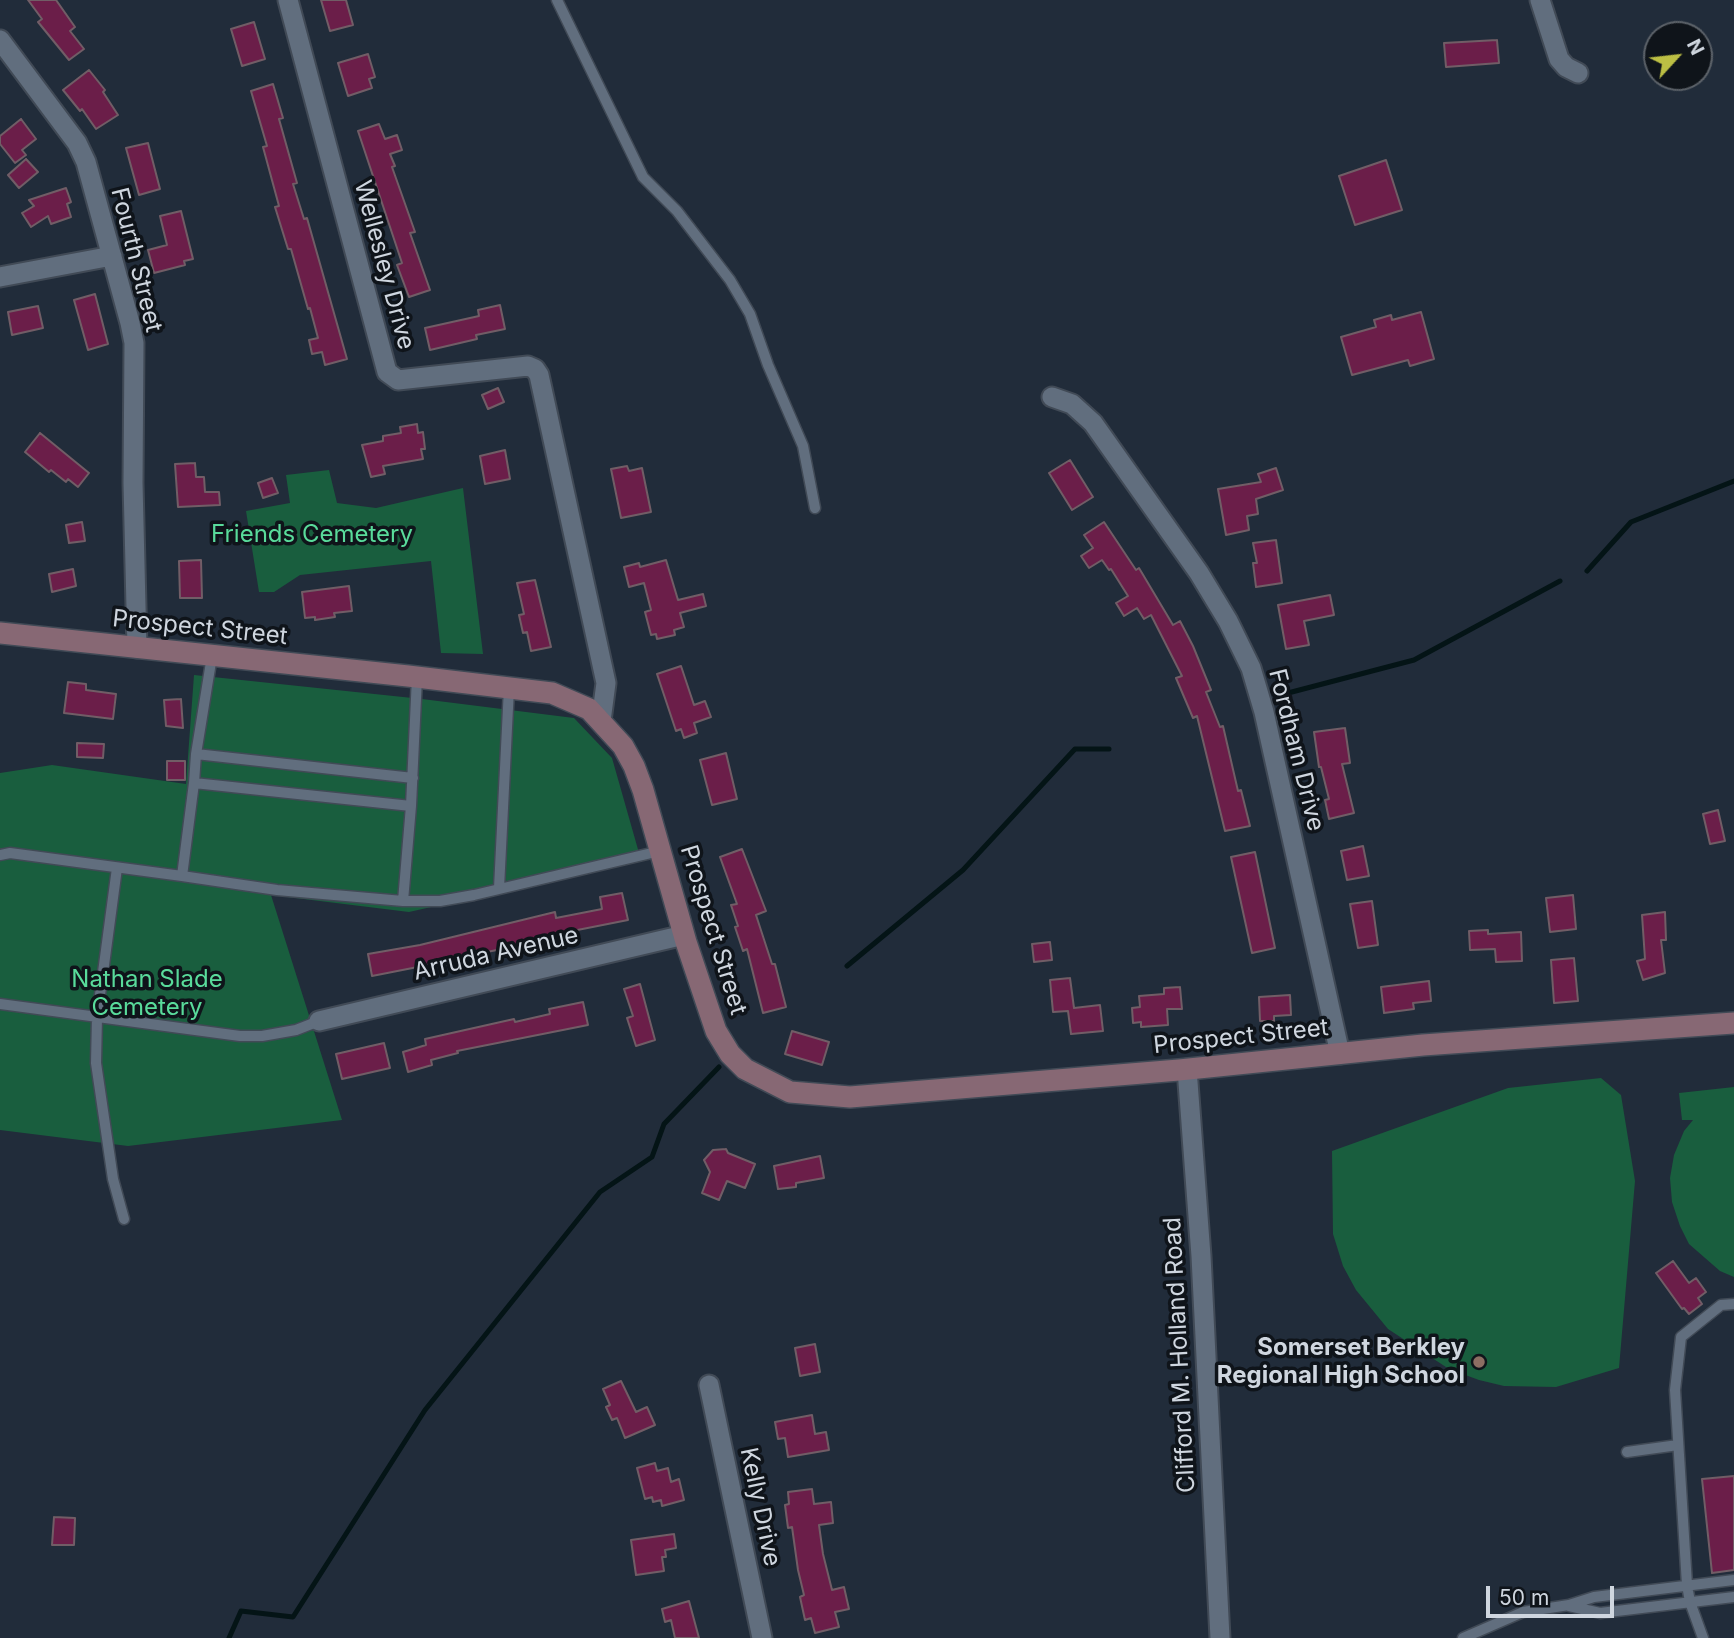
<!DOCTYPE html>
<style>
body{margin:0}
#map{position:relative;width:1734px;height:1638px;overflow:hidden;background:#212c3a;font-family:Inter,sans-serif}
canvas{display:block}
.north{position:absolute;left:1643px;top:21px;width:70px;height:70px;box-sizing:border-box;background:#0f141a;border:2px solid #5c6269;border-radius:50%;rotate:63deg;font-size:19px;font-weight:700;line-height:28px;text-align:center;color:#cfd6df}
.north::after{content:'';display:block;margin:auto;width:24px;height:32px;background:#bcbf44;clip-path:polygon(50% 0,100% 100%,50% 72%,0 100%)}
.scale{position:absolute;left:1486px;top:1586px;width:128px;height:32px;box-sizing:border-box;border:4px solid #cfd6df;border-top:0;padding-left:9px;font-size:21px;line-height:24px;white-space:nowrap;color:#cfd6df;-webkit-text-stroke:5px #0f141a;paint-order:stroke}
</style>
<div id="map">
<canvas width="1734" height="1638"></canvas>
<div class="north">N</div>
<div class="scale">50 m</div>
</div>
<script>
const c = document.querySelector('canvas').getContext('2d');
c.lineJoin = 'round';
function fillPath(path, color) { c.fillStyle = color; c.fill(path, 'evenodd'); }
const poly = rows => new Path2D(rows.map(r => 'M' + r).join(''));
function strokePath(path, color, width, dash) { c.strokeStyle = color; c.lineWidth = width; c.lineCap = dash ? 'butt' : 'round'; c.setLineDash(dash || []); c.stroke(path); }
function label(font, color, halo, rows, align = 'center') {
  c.font = font + ' Inter,sans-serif'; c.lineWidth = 7; c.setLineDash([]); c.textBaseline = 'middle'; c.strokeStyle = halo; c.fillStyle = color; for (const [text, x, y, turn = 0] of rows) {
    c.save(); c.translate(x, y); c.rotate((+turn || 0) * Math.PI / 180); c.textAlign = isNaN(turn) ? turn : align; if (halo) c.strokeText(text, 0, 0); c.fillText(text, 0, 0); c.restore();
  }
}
fillPath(poly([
 [329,470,337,503,376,508,463,488,483,654,441,653,431,561,300,575,274,592,259,592,246,511,290,503,286,475],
 [194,675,422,699,574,718,612,758,641,860,409,912,271,895,342,1120,128,1146,0,1130,0,773,52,765,186,784],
 [1601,1078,1621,1095,1635,1181,1619,1368,1556,1387,1504,1386,1479,1380,1449,1369,1388,1329,1356,1290,1343,1266,1333,1234,1332,1151,1508,1088],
 [1734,1087,1734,1277,1720,1271,1689,1244,1680,1226,1672,1202,1670,1178,1674,1155,1684,1131,1693,1120,1682,1120,1679,1093]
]), '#195e3e');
strokePath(poly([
 [1587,571,1631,522,1734,481],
 [1288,693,1414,660,1560,581],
 [847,966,963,870,1075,749,1109,749],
 [229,1638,241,1611,293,1617,425,1410,600,1192,652,1157,664,1124,719,1067]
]), '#041416', 5);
const building = poly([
 [28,0,56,0,75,27,70,31,84,49,69,60,38,22,42,19,28,0],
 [321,0,346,0,353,25,330,31,321,0],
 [254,22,265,59,242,66,231,29,254,22],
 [1497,40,1499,63,1446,67,1444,43,1497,40],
 [368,54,375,77,369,79,372,88,348,96,338,63,368,54],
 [89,70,105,90,103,92,118,115,96,129,82,109,80,111,63,90,89,70],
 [273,84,283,118,279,119,297,183,293,184,304,219,307,218,347,359,325,365,322,352,312,354,309,340,318,338,310,308,308,309,291,249,288,249,275,207,279,206,263,147,267,146,251,91,273,84],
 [21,119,36,139,22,150,26,155,15,163,0,144,0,136,21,119],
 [379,124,385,139,397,135,402,150,390,154,395,166,392,167,415,232,410,233,430,290,409,297,397,265,402,263,358,131,379,124],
 [148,143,160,189,139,195,126,148,148,143],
 [26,159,38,172,19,188,8,175,26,159],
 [1386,160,1402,210,1355,225,1339,176,1386,160],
 [66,188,71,202,67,204,71,217,51,224,48,216,31,227,22,213,34,206,29,200,66,188],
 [181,211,193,259,184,261,185,265,154,273,148,250,167,245,160,216,181,211],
 [95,294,108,344,88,350,74,300,95,294],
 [500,305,505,329,476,335,477,339,430,350,425,328,479,316,478,310,500,305],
 [38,306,43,328,12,335,8,312,38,306],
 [1421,312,1434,359,1410,366,1408,360,1352,375,1341,337,1376,327,1374,320,1391,315,1392,320,1421,312],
 [498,388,504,402,488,409,482,395,498,388],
 [417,424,418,433,423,432,425,449,421,449,423,459,383,466,385,474,371,477,362,445,383,441,383,436,401,433,400,427,417,424],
 [40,433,89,473,78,487,68,479,66,482,51,470,49,472,25,452,40,433],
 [505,450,510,479,485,484,480,456,505,450],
 [1070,460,1093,497,1072,510,1049,473,1070,460],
 [195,463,196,477,204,477,205,492,219,492,220,505,178,507,175,464,195,463],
 [627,466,629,471,642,468,651,512,621,518,611,469,627,466],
 [1276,468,1283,490,1256,499,1258,514,1247,516,1249,530,1226,535,1218,489,1261,482,1258,474,1276,468],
 [272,478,278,493,263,498,258,483,272,478],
 [82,522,85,541,69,543,66,525,82,522],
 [1104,522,1136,570,1139,568,1173,625,1180,621,1193,646,1211,690,1206,692,1220,727,1223,726,1238,791,1241,790,1250,826,1225,831,1197,716,1193,718,1176,678,1182,676,1151,615,1144,619,1137,608,1124,616,1116,603,1128,596,1111,569,1109,570,1102,560,1089,568,1081,556,1093,548,1084,535,1104,522],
 [1276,540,1282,583,1256,587,1253,563,1257,563,1253,543,1276,540],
 [201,560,202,598,180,598,179,561,201,560],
 [666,560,678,600,703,594,706,606,680,613,684,627,674,630,675,635,657,639,656,634,651,635,645,612,651,610,644,583,629,587,624,567,639,563,640,567,666,560],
 [73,569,76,586,52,592,49,574,73,569],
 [535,580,551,647,531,651,527,632,523,633,519,615,524,614,517,583,535,580],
 [349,586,352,611,334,613,335,617,315,620,315,617,305,618,302,592,349,586],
 [1330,595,1334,615,1304,621,1309,645,1286,649,1278,605,1330,595],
 [681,666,694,705,705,701,711,717,694,723,697,733,684,738,681,729,676,731,657,674,681,666],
 [68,682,86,684,86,690,116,694,113,719,64,713,68,682],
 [181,699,183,728,166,726,164,700,181,699],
 [1345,728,1350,763,1342,764,1354,813,1329,819,1325,800,1329,799,1321,767,1319,767,1314,732,1345,728],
 [77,743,104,744,103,758,77,757,77,743],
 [726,753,737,799,712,805,700,760,726,753],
 [167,761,185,761,185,780,167,780,167,761],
 [1718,810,1725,841,1710,844,1703,814,1718,810],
 [1363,846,1369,876,1347,880,1341,851,1363,846],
 [742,849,766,911,756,915,772,964,775,964,786,1007,763,1013,747,949,743,951,735,927,738,926,731,905,737,904,720,857,742,849],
 [1255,852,1275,948,1252,953,1231,857,1255,852],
 [622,893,628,920,542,937,543,941,456,958,457,962,443,965,443,962,372,976,368,954,420,945,555,912,556,918,602,909,600,897,622,893],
 [1573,895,1576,929,1550,932,1546,898,1573,895],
 [1372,901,1378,945,1358,948,1350,904,1372,901],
 [1665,912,1666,940,1661,940,1665,973,1643,980,1637,961,1645,959,1642,915,1665,912],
 [1488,930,1488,934,1521,932,1522,961,1496,962,1495,949,1470,950,1469,931,1488,930],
 [1050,942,1052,960,1034,962,1032,944,1050,942],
 [1574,958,1578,1001,1554,1003,1551,960,1574,958],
 [1070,978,1074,1008,1100,1005,1103,1031,1071,1034,1068,1011,1053,1012,1050,980,1070,978],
 [1429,981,1431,1001,1413,1003,1414,1009,1384,1013,1381,987,1429,981],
 [640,984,655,1040,636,1046,627,1018,633,1016,624,989,640,984],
 [1180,987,1182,1009,1167,1009,1168,1025,1141,1027,1141,1022,1133,1023,1132,1008,1140,1007,1139,996,1164,994,1164,988,1180,987],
 [1290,995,1291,1015,1274,1016,1274,1021,1260,1021,1259,997,1290,995],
 [583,1002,588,1025,457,1051,458,1053,431,1060,432,1065,408,1072,403,1052,426,1045,425,1039,514,1019,515,1022,550,1014,549,1009,583,1002],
 [792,1031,829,1042,822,1065,785,1054,792,1031],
 [384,1043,390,1068,342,1079,336,1054,384,1043],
 [726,1149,728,1153,755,1164,745,1188,727,1181,719,1200,702,1193,710,1172,704,1160,713,1150,726,1149],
 [820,1156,824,1178,796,1183,796,1187,778,1189,774,1166,820,1156],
 [1673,1261,1689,1283,1696,1278,1706,1292,1698,1298,1702,1304,1689,1314,1684,1308,1682,1309,1656,1273,1673,1261],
 [815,1344,820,1372,800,1376,795,1348,815,1344],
 [621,1381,636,1412,647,1407,655,1425,625,1438,617,1418,612,1420,606,1407,610,1405,603,1389,621,1381],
 [812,1415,815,1434,826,1432,829,1450,788,1457,785,1438,778,1439,775,1422,812,1415],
 [655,1463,657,1471,668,1468,671,1482,679,1479,684,1500,662,1506,661,1500,653,1502,652,1497,645,1499,637,1468,655,1463],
 [1734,1476,1734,1570,1712,1573,1702,1479,1734,1476],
 [812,1489,814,1504,831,1502,833,1523,819,1525,823,1554,832,1590,844,1587,849,1609,835,1612,839,1627,815,1633,811,1618,805,1620,800,1597,804,1595,798,1570,792,1527,788,1528,785,1505,789,1504,788,1492,812,1489],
 [54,1517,75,1518,74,1545,52,1545,54,1517],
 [674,1534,676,1548,665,1550,666,1557,662,1557,664,1571,636,1575,631,1540,674,1534],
 [689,1601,699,1638,675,1638,671,1620,665,1622,662,1609,689,1601]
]);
fillPath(building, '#6b1e49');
strokePath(building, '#715d66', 2);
const lane = poly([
 [557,0,643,177,677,211,730,280,750,314,768,365,803,446,815,508],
 [212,656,196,754,413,778],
 [194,783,196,754],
 [411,806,417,677],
 [0,855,10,853,182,876],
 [117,868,97,1017,96,1063,113,1179,124,1219],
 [499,888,509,688],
 [403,901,411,806,194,783,182,876,277,890,403,901,440,901,474,895,660,851],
 [0,1004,240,1036,262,1036,296,1030,319,1021],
 [1627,1452,1678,1445],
 [1569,1606,1600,1613,1734,1597],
 [1463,1638,1523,1612,1569,1605,1594,1597,1734,1580],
 [1703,1638,1690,1602,1687,1585,1675,1390,1681,1337,1721,1305,1734,1304]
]);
const street = poly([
 [288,0,387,372,398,380,528,366,535,369,539,375,606,683,601,721],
 [1540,0,1559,59,1566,67,1578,73],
 [0,40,77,143,86,162,130,323,134,343,133,483,137,648],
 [0,277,112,256],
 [1052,397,1072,404,1093,423,1199,573,1228,621,1251,668,1264,712,1340,1054],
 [319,1021,684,935],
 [1187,1069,1201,1256,1220,1638],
 [709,1385,762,1638]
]);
const secondary = poly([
 [0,633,408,676,552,693,589,709,623,746,634,766,643,790,686,942,716,1031,730,1054,745,1069,790,1092,850,1097,1179,1070,1423,1045,1734,1023]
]);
strokePath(lane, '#414a56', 13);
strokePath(street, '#414a56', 23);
strokePath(secondary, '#414a56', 24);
strokePath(lane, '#616e7e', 10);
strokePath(street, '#616e7e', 19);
strokePath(secondary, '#876874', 21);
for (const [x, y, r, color] of [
 [1479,1362,7,"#8d6e63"]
]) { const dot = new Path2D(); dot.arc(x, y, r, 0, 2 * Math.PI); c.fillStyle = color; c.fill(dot); strokePath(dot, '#0f141a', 2.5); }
label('24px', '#cfd6df', '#0f141a', [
 ["Fourth Street",136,260,76],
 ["Wellesley Drive",384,265,75],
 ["Prospect Street",200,628,6],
 ["Fordham Drive",1296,750,76],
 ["Prospect Street",713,930,73],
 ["Arruda Avenue",496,954,-13],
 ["Prospect Street",1241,1037,-6],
 ["Clifford M. Holland Road",1180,1355,-93],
 ["Kelly Drive",760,1507,78]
]);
label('24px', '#59db9b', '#0f141a', [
 ["Friends Cemetery",312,535],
 ["Nathan Slade",147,980],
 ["Cemetery",147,1008]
]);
label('bold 24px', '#cfd6df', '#0f141a', [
 ["Somerset Berkley",1465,1348],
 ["Regional High School",1465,1376]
], 'right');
</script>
